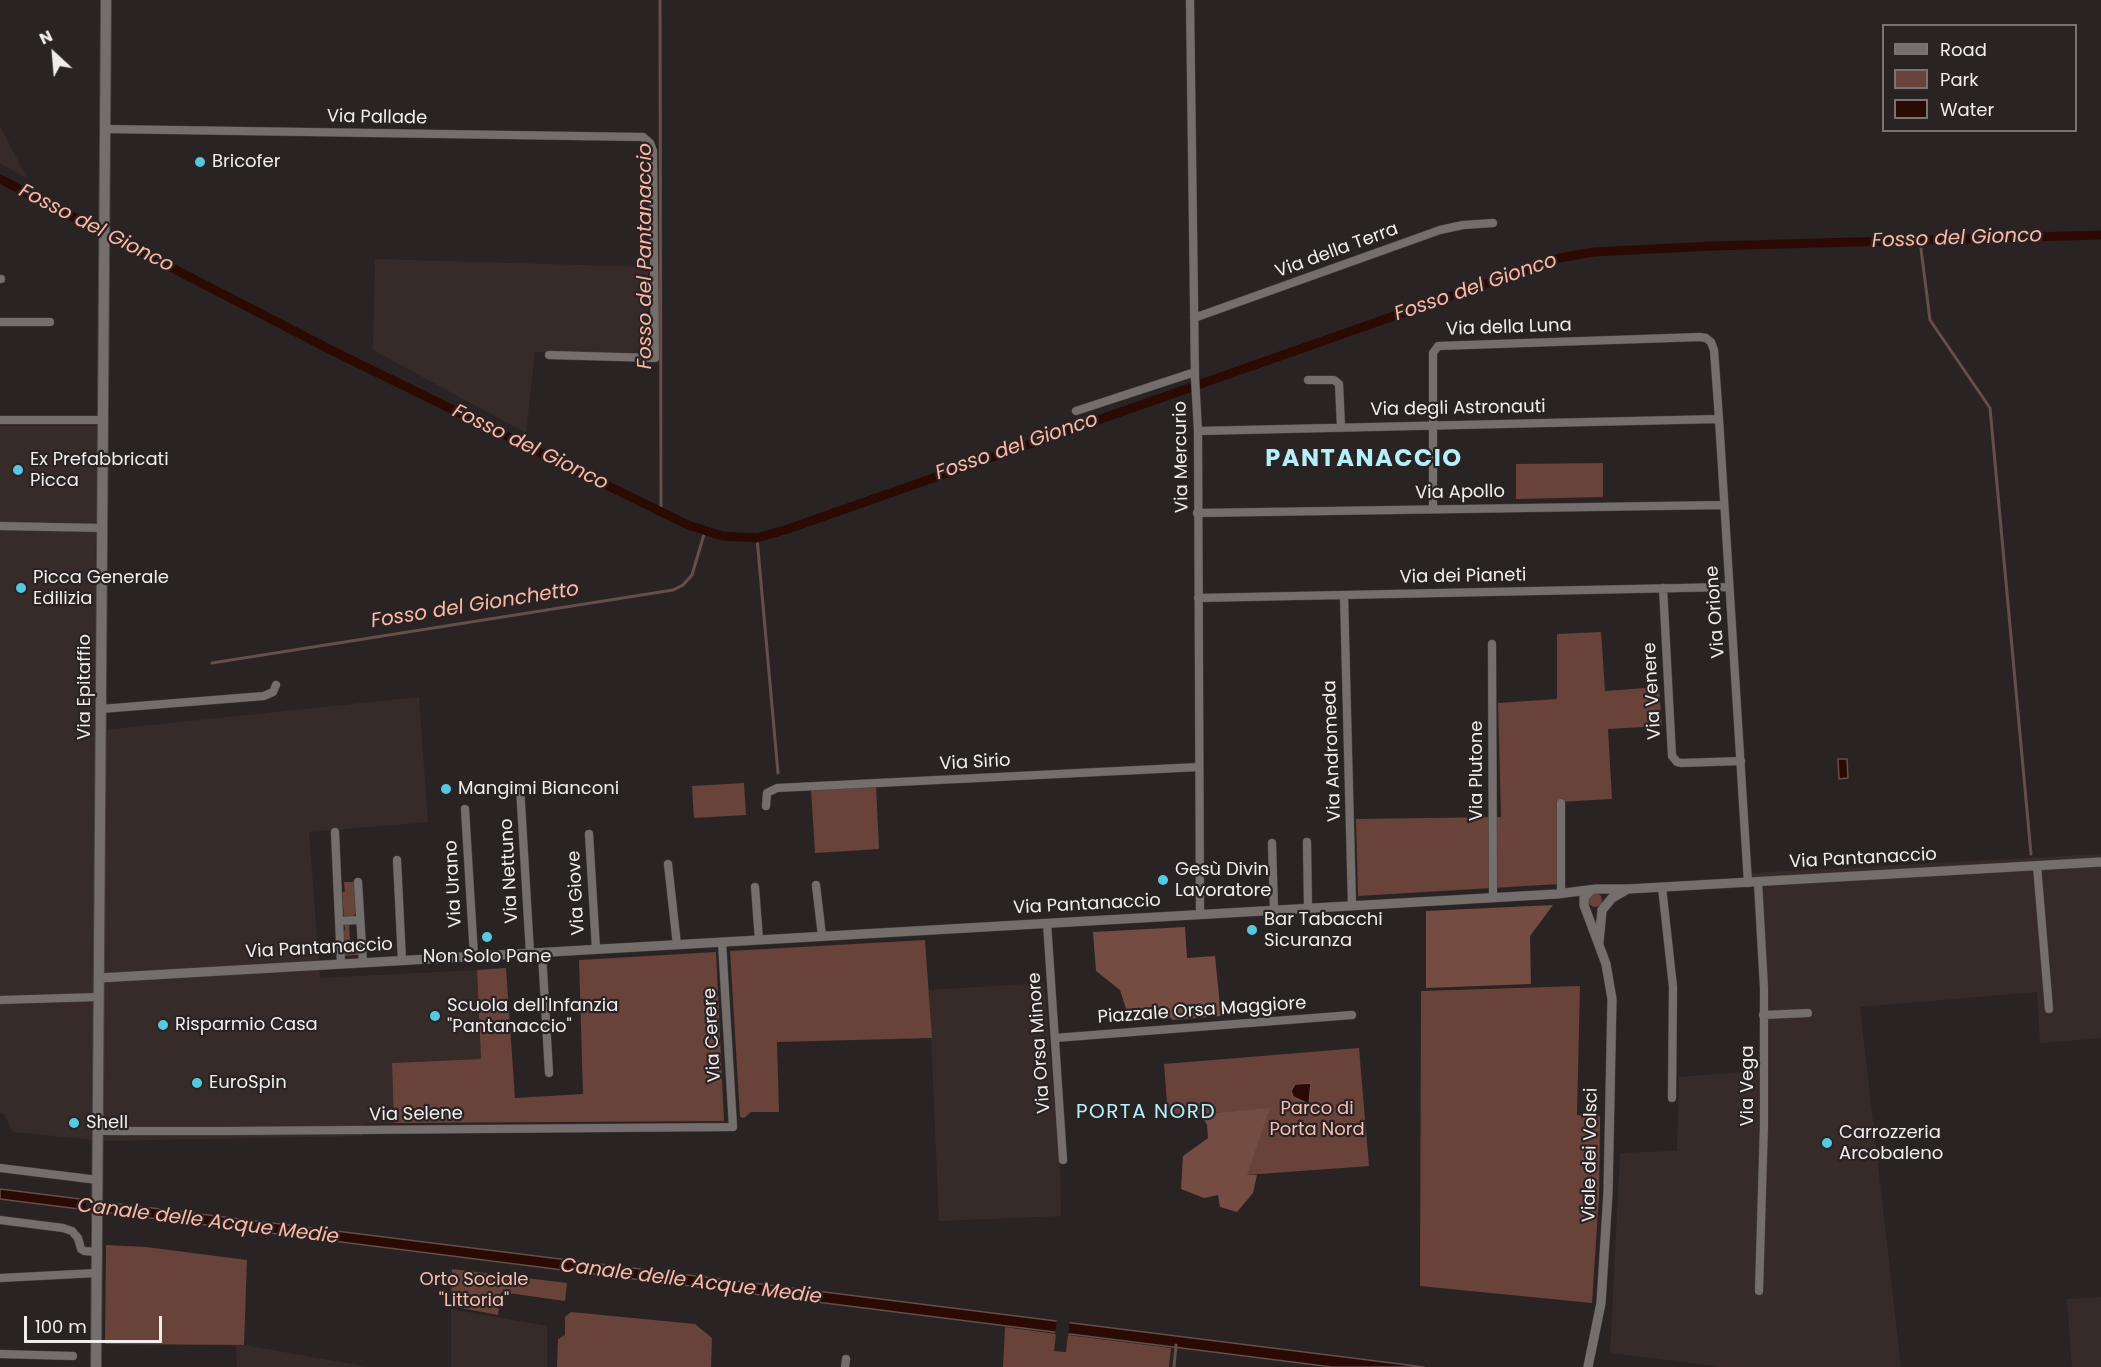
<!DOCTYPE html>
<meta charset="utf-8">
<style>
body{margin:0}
#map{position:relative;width:2101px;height:1367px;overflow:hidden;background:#292423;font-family:Poppins,sans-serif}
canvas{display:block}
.legend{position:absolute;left:1882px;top:24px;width:195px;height:108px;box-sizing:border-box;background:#292423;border:2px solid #797473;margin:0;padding:8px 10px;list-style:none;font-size:18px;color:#f0edec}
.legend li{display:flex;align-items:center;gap:12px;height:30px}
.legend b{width:30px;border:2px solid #797473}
.north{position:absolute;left:24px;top:24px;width:60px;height:60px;-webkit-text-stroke:4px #292423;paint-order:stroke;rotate:334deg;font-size:16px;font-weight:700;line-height:24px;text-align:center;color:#f0edec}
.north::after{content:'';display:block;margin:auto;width:21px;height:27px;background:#f0edec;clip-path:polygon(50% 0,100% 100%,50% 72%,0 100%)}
.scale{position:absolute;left:24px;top:1316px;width:138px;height:27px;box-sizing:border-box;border:3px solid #f0edec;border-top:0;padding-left:8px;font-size:18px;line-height:21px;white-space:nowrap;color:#f0edec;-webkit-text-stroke:4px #292423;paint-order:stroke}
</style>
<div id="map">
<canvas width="2101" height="1367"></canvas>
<ul class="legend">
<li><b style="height:8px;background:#746e6d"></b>Road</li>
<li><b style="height:16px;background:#69423a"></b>Park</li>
<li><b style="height:16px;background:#2b0a04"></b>Water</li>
</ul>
<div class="north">N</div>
<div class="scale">100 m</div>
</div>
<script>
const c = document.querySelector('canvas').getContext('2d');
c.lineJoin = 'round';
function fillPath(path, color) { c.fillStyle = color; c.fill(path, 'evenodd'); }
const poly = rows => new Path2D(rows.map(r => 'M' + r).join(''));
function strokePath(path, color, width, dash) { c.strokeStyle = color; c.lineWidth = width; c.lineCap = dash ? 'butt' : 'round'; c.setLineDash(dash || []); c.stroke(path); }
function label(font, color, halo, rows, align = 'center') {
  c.font = font + ' Poppins,sans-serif'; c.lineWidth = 4.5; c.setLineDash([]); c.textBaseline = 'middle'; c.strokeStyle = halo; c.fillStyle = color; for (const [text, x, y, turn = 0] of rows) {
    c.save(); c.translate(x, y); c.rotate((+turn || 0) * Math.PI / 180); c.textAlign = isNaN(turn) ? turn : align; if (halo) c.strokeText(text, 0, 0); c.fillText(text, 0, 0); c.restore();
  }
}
fillPath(poly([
 [0,126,27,178,0,163],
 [375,259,648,267,648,353,535,352,526,433,373,350],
 [0,426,97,426,94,731,419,697,428,822,309,832,320,978,477,970,481,1059,392,1063,394,1123,363,1124,362,1136,105,1141,13,1132,4,1114,0,1113],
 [2101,854,2101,1038,2040,1043,2037,992,1860,1007,1901,1367,1723,1367,1610,1353,1620,1153,1677,1151,1679,1077,1758,1071,1760,988,1752,873],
 [1044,983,1060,1168,1061,1216,939,1221,929,990],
 [2101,1297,2101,1367,2072,1367,2067,1299],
 [451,1309,547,1326,547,1367,451,1367],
 [236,1345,244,1345,369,1367,237,1367]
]), '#372b29');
fillPath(poly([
 [1603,463,1603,497,1516,499,1516,464],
 [1601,632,1605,691,1659,687,1662,726,1608,729,1612,799,1559,802,1559,884,1358,896,1356,819,1501,817,1498,703,1557,699,1557,634],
 [744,783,746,815,694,818,692,786],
 [876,785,879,849,815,853,811,789],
 [344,882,355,882,356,913,349,921,350,941,358,947,358,955,343,956,342,932,345,930,342,893,345,891],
 '1588 900a7 7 0 1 1 14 0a7 7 0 1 1-14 0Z',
 [925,940,932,1038,777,1042,779,1112,751,1112,744,1118,740,1117,730,951],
 [716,952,724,1121,394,1123,392,1063,481,1059,477,970,506,968,515,1098,583,1094,579,960],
 [1580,986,1577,1115,1600,1116,1599,1195,1592,1303,1420,1286,1421,991],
 [1359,1048,1369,1166,1246,1175,1269,1109,1168,1116,1164,1064],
 [106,1245,146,1247,247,1260,244,1345,105,1344],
 [452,1269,567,1283,565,1301,501,1292,498,1315,451,1306],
 [571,1312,695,1324,712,1338,711,1367,557,1367,558,1339,565,1335,565,1317],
 [1005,1327,1056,1334,1054,1351,1066,1352,1068,1335,1171,1348,1169,1367,1003,1367]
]), '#69423a');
fillPath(poly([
 [1553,905,1530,936,1531,984,1426,988,1426,911],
 [1185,927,1187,958,1215,956,1221,1016,1173,1020,1163,1012,1127,1012,1120,990,1096,971,1093,932],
 [1270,1108,1247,1175,1257,1175,1253,1193,1237,1212,1220,1207,1218,1195,1204,1198,1181,1189,1183,1156,1208,1138,1207,1125,1201,1114]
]), '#744c42');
const water = poly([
 [1838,759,1847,759,1848,778,1839,779,1838,759],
 [1311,1083,1309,1104,1293,1097,1291,1091,1295,1084,1311,1083],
 [0,1189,1424,1367,1332,1367,0,1199,0,1189]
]);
fillPath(water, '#2b0a04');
strokePath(water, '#664e4a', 1.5);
fillPath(poly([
 [86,1197,108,1200,108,1215,86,1212],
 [1057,1318,1070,1320,1068,1337,1055,1335]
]), '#292423');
strokePath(poly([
 [660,0,661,512],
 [1920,241,1930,320,1990,408,2031,854],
 [757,538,778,773],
 [212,663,673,590,683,585,692,575,705,531],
 [1174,1367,1176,1345]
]), '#664e4a', 3);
strokePath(poly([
 [0,179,333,351,688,525,722,536,757,538,788,529,1559,258,1593,252,1713,246,2101,235]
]), '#2b0a04', 9);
const minor = poly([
 [1190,0,1195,378,1198,431,1200,914],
 [105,129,643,137,650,143,653,151,655,358,549,355],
 [0,279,1,279],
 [1194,318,1440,230,1463,225,1493,223],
 [0,322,50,322],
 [1308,380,1334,380,1339,384,1341,427],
 [1076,411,1195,372],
 [0,420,103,420],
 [1198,431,1719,419],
 [1433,508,1433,353,1438,346,1700,337,1706,338,1711,342,1714,350,1719,419,1748,883],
 [1197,513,1724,505],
 [0,526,102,528],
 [1663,588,1672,756,1677,762,1681,763,1741,761],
 [1344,595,1352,906],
 [1198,598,1729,587],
 [1492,644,1493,898],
 [101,709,264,696,273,692,276,685],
 [520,787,530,953],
 [766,806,767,793,777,788,1199,767],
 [465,809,474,956],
 [335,832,341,964],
 [589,834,596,949],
 [1307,842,1308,908],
 [1272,843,1274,910],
 [397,860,402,961],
 [668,864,677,945],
 [2037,866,2049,1009],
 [358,882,363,963],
 [1758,882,1764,988,1764,1124,1759,1291],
 [816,885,822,936],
 [755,887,759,940],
 [1662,887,1673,987,1672,1098],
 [1561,894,1561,803],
 [340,921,359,920],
 [1047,923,1063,1160],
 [542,953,549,1073],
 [0,1000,98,997],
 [1763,1015,1808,1013],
 [1055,1038,1352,1015],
 [98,1131,228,1131,733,1127,722,942],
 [0,1168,98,1180],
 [0,1220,63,1228,72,1231,78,1238,81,1249,84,1251,98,1252],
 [0,1278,97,1273],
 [0,1354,73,1356],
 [845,1367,846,1359]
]);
const tertiary = poly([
 [1599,942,1602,910,1612,898,1626,890],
 [99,978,1557,894,1596,889,1628,889,2101,862],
 [1588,1367,1601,1303,1608,1193,1612,999,1606,964,1584,905,1584,898,1590,891]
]);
const secondary = poly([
 [96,1367,106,0]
]);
strokePath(minor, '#474342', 9);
strokePath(tertiary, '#474342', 10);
strokePath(secondary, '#474342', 12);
strokePath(minor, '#746e6d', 8);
strokePath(tertiary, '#746e6d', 9);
strokePath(secondary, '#746e6d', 10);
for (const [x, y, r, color] of [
 [200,162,6,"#56c9e1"],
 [18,470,6,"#56c9e1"],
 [21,588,6,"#56c9e1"],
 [446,789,6,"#56c9e1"],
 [1163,880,6,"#56c9e1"],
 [1252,930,6,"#56c9e1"],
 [487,937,6,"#56c9e1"],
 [435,1016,6,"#56c9e1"],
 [163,1025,6,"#56c9e1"],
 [197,1083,6,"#56c9e1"],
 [74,1123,6,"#56c9e1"],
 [1827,1143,6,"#56c9e1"]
]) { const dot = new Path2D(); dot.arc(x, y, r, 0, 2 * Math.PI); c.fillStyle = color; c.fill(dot); strokePath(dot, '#292423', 2); }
label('18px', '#f0edec', '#292423', [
 ["Via Pallade",377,118,1],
 ["Via della Terra",1337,251,-20],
 ["Via della Luna",1509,328,-2],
 ["Via degli Astronauti",1458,409,-1],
 ["Via Mercurio",1182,457,-91],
 ["Via Apollo",1460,493,-1],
 ["Via dei Pianeti",1463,577,-1],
 ["Via Orione",1716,612,-94],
 ["Via Epitaffio",85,687,-90],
 ["Via Venere",1653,691,-93],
 ["Via Andromeda",1333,751,-92],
 ["Via Sirio",975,763,-3],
 ["Via Plutone",1477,771,-90],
 ["Via Pantanaccio",1863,859,-3],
 ["Via Nettuno",510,871,-93],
 ["Via Urano",454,884,-93],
 ["Via Giove",577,893,-93],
 ["Via Pantanaccio",1087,905,-3],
 ["Via Pantanaccio",319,949,-3],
 ["Piazzale Orsa Maggiore",1202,1011,-4],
 ["Via Cerere",713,1035,-93],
 ["Via Orsa Minore",1040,1043,-94],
 ["Via Vega",1748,1086,-90],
 ["Via Selene",416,1115,-1],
 ["Viale dei Volsci",1591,1155,-89]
]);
label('18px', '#f0edec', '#292423', [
 ["Bricofer",212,162],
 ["Ex Prefabbricati",30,460],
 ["Picca",30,481],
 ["Picca Generale",33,578],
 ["Edilizia",33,599],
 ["Mangimi Bianconi",458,789],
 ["Gesù Divin",1175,870],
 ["Lavoratore",1175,891],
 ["Bar Tabacchi",1264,920],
 ["Sicuranza",1264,941],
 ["Non Solo Pane",487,957,"center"],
 ["Scuola dell'Infanzia",447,1006],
 ["\"Pantanaccio\"",447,1027],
 ["Risparmio Casa",175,1025],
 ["EuroSpin",209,1083],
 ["Shell",86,1123],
 ["Carrozzeria",1839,1133],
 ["Arcobaleno",1839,1154]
], 'left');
label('18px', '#f8beb0', '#292423', [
 ["Parco di",1317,1109],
 ["Porta Nord",1317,1130],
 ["Orto Sociale",474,1280],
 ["\"Littoria\"",474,1301]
]);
label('italic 20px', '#feb7a6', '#292423', [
 ["Fosso del Gionco",96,229,27],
 ["Fosso del Gionco",1957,239,-2],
 ["Fosso del Pantanaccio",646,256,-90],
 ["Fosso del Gionco",1476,288,-19],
 ["Fosso del Gionco",1017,447,-19],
 ["Fosso del Gionco",530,448,26],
 ["Fosso del Gionchetto",475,606,-9],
 ["Canale delle Acque Medie",208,1222,7],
 ["Canale delle Acque Medie",691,1282,7]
]);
c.letterSpacing = '1.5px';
label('20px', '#b6effc', '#292423', [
 ["PORTA NORD",1146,1113]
]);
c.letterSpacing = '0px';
c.letterSpacing = '1.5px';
label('bold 24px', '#b6effc', '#292423', [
 ["PANTANACCIO",1364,460]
]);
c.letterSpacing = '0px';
</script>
